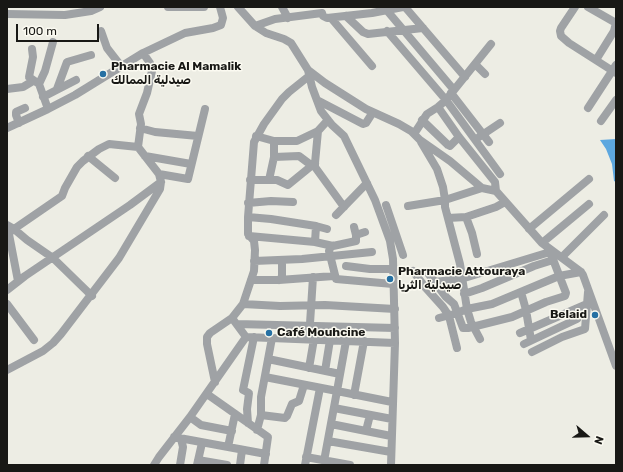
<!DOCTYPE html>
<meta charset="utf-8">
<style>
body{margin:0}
#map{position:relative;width:623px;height:472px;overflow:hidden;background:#edede4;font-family:Rubik,sans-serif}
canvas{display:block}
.frame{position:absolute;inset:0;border:8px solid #181815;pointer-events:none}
.north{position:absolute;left:567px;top:416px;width:40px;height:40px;-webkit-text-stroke:3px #fbfaf1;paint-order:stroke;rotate:110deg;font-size:11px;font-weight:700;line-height:16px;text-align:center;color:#181815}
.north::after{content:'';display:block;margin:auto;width:14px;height:18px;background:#181815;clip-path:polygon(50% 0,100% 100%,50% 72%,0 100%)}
.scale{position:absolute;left:16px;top:24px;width:83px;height:18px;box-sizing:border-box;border:2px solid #181815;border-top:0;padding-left:5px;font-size:12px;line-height:14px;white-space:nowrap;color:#181815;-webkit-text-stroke:3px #fbfaf1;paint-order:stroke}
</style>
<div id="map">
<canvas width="623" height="472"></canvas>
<div class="frame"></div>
<div class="north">N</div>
<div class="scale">100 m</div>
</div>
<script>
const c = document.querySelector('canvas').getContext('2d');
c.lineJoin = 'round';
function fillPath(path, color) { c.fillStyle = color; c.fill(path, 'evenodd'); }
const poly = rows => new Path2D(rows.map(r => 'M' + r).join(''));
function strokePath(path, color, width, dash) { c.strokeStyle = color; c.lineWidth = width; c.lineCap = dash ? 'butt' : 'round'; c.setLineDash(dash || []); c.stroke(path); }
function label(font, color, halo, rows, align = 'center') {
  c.font = font + ' Rubik,Cairo,sans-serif'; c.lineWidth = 3; c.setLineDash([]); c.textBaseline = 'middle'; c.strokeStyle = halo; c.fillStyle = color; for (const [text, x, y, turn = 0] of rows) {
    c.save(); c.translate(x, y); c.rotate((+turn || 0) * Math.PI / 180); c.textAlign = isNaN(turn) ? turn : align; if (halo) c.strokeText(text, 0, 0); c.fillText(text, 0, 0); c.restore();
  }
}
fillPath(poly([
 [616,139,616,182,614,181,612,164,606,149,600,140]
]), '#5da7df');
strokePath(poly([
 [168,7,204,7],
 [238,7,255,26,275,19,322,13],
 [282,7,288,18],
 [384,7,454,90],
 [405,7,465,77],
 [575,7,561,28,560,31,561,36,569,43,616,73],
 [588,7,616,23],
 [322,13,323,16,327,18,372,13,403,7],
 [7,14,65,15,91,11,100,7],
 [346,16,363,32,368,34,423,28],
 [331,18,372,66],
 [255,26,266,33,284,39,291,43,308,70,312,87,321,111,332,125,344,136,375,200,390,241,393,259,395,343,391,465],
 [101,31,107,48,121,66],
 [387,31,446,100,500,174],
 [32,49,33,57,29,77,39,84],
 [596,60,614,31,616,23],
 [475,64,485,74],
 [308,70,325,83,366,109,399,124,411,131,420,140,450,161,482,188,496,191,542,243,581,272,583,275,616,366],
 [7,89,23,87,33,81],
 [57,89,67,62,91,55],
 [451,93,489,142],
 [43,97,76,80],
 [317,100,363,124,366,123,373,112],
 [438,107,459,137,495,182,496,191],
 [588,108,616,65],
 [48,109,39,84,45,71,53,42],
 [328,120,318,131,315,163,315,167,344,207],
 [422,120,448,145,450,146,459,137],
 [601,121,616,100],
 [19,123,16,115,16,112,25,108],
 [7,128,48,109,75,95,143,53,185,33,213,28,221,25,223,18,220,7],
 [140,128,155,132,198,136],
 [414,134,427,114,438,107,446,100,491,44],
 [256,136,274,141,297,141,318,131],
 [479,137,500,123],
 [421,142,437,169,443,187,445,200,445,207,460,264,467,309,471,322,480,339],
 [88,156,115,178],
 [145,156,191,164],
 [274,157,299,156,311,165],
 [159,174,188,179,205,109],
 [250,180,277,180,288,185,315,163],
 [269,180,274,157,274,141],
 [248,203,271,201,293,202],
 [386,205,403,255],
 [408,206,445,200,482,188],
 [336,215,367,183],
 [248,217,271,219,316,226,315,242,249,236],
 [466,217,472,233,477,254],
 [448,218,466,217,496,207,505,202],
 [7,225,14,229,62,196,65,188,77,167,83,161,99,149,109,144,138,147],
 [316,226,327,229],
 [8,229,18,281],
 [529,229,589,179],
 [7,234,14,229,27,240,53,258,92,296],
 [356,235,365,232],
 [315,242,333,246,356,241,356,235,354,227],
 [542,243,589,204],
 [333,246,330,248,329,251,336,279,393,284],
 [562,257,604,215],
 [254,261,302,259,372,252],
 [346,266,370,269,393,269],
 [413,271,425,287,443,307,449,316,457,348],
 [428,273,446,297,454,304,463,328,468,328,512,317,546,302,565,296,566,293,549,249],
 [251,280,279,280,334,276],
 [279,280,282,277,282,260],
 [425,287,434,282,461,279,550,252],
 [7,290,25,276,130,205,161,182],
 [521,292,526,310,531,340],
 [464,294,482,288,534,266,553,260],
 [7,304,34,340],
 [243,304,280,306,325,305,395,309],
 [439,318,457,313,467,309,492,304,559,276,581,272],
 [237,324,395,328],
 [520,333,587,304],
 [246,337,232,318,243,304,254,271,255,250,254,241,248,234,248,217,254,142,264,124,282,99,289,92,309,76],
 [309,339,313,277],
 [524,344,577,319],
 [532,352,562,337,585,329,588,292],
 [268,359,340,374],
 [309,368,314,339],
 [7,370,43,351,53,343,61,334,119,258,160,189,161,182,159,174,138,147,141,124,139,114,147,93,152,71,150,63,143,53],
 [325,371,330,340],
 [265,377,337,391,346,341],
 [215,382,207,344,207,337,210,333,232,318],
 [207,394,268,437,264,465],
 [354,395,364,341],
 [334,408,392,419],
 [261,415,285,418,287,416,292,404,299,401,304,385],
 [190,417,201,425,232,431],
 [248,423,247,409,249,393,243,390,254,337],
 [331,424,391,436],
 [257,430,261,415,261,397,272,338],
 [366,431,370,415],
 [174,437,266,454],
 [328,441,391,452],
 [228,447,235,414],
 [306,457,350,465],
 [198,460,227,465],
 [324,461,337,391,392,402],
 [154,465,159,457,190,417,246,337,395,343],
 [180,465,183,447,181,439],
 [197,465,202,443],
 [240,465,242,450],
 [305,465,320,388]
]), '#9fa2a5', 8);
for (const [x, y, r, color] of [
 [103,74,4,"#2570a3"],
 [390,279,4,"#2570a3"],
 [595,315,4,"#2570a3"],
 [269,333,4,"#2570a3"]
]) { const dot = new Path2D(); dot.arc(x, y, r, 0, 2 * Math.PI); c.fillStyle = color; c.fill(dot); strokePath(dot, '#fbfaf1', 1.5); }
label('bold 12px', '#181815', '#fbfaf1', [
 ["Pharmacie Al Mamalik",111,67],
 ["صيدلية الممالك",111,81],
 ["Pharmacie Attouraya",398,272],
 ["صيدلية الثريا",398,286],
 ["Belaid",587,315,"right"],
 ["Café Mouhcine",277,333]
], 'left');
</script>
